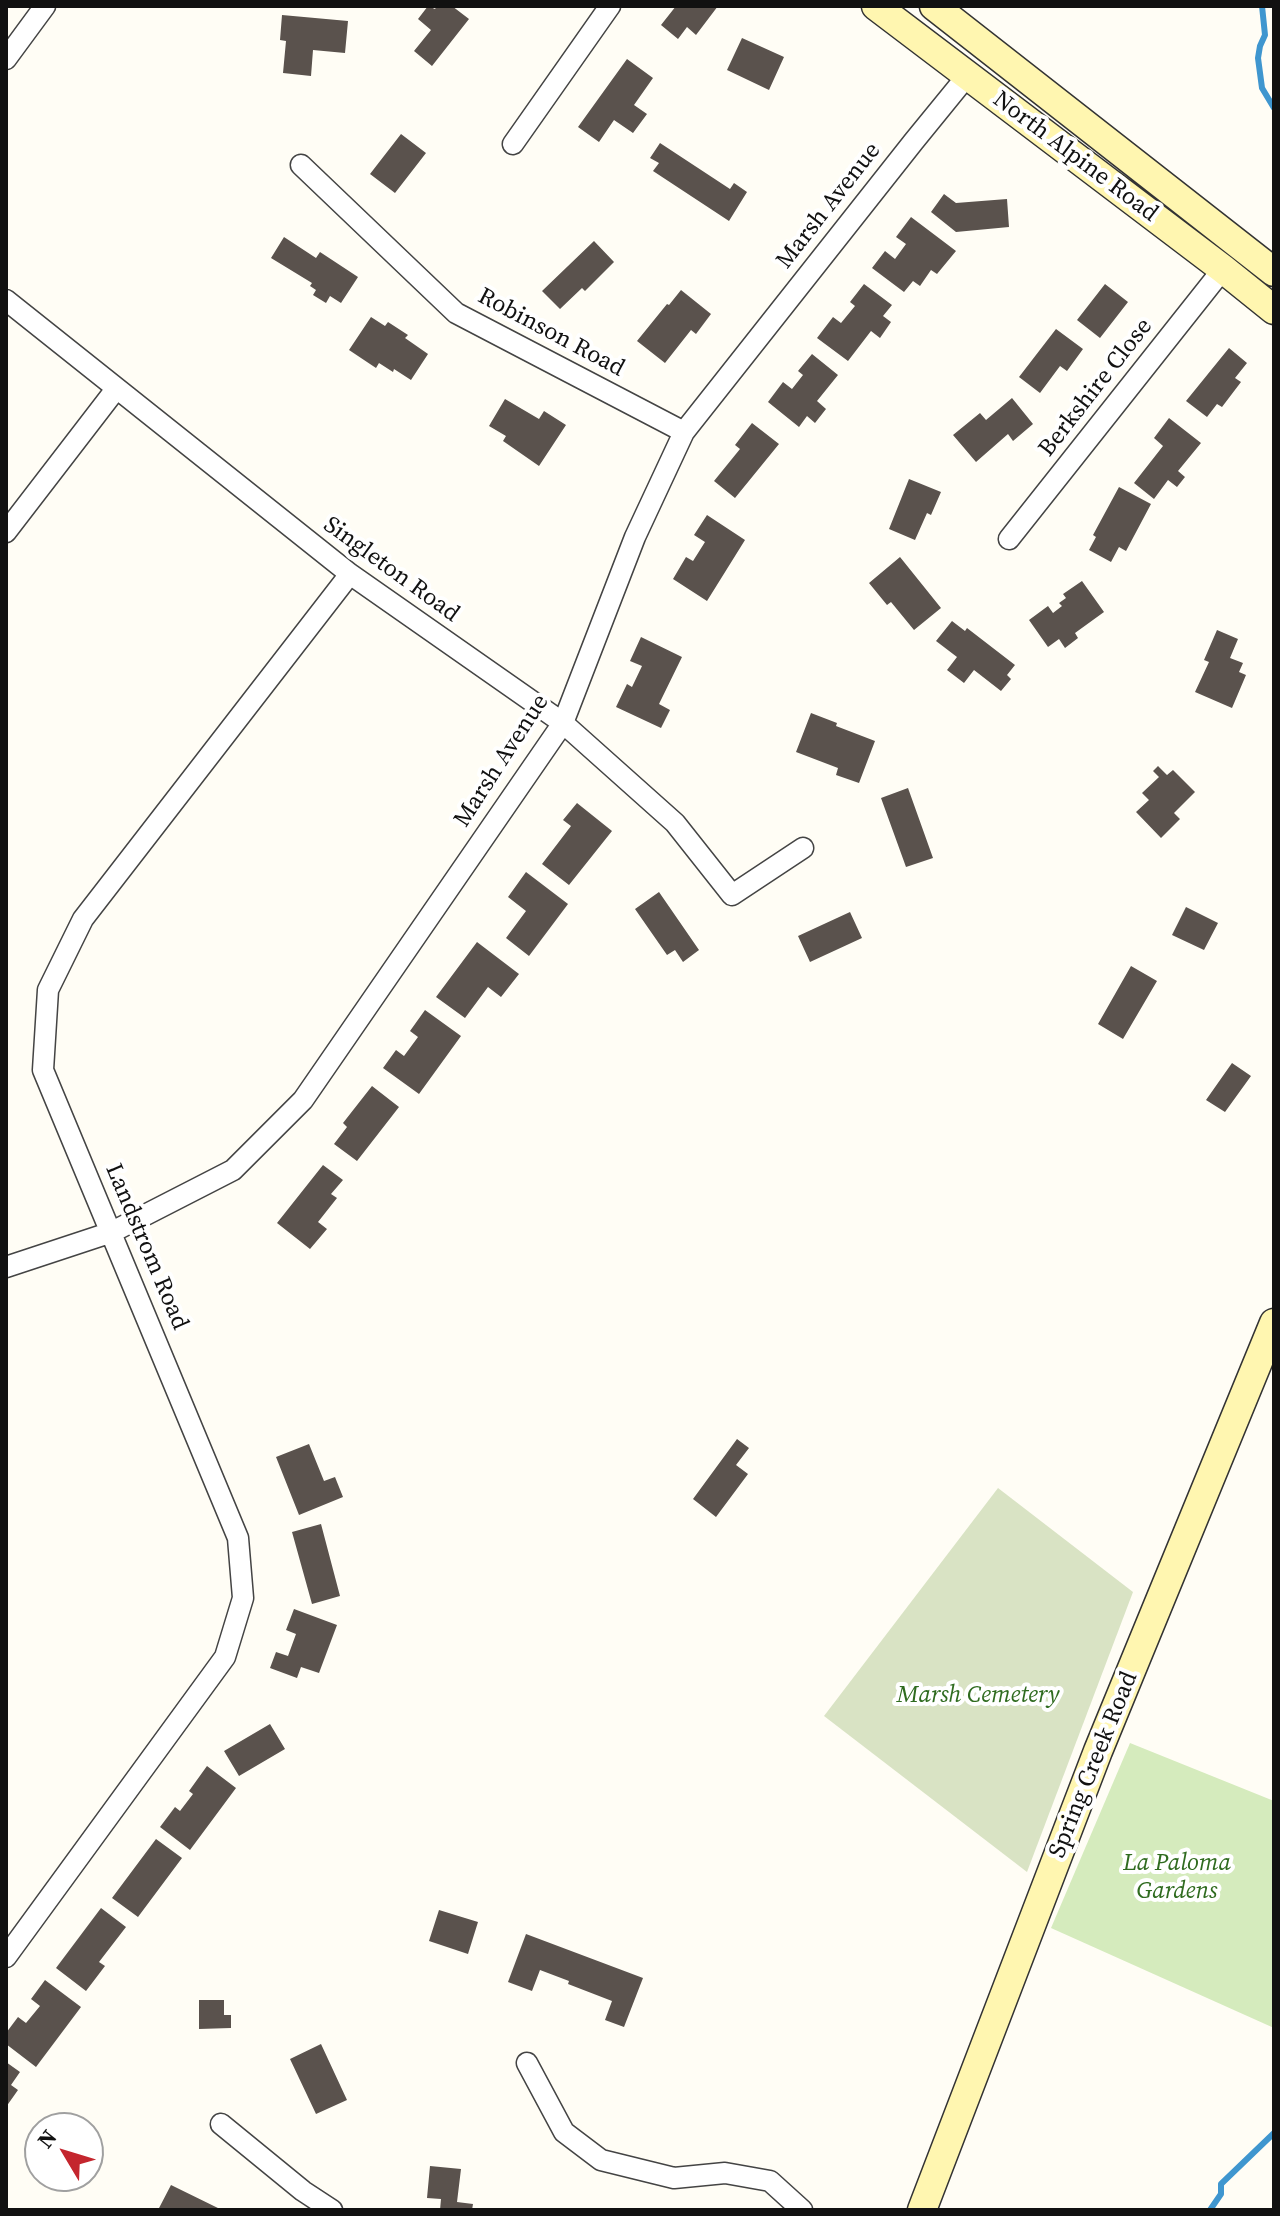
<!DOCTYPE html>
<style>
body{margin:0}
#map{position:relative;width:1280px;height:2216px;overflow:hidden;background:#fffdf5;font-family:"Source Serif 4",serif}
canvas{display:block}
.frame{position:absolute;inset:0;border:8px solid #111;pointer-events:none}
.north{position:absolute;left:24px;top:2112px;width:80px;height:80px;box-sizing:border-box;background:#fff;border:2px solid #a0a0a0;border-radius:50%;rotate:308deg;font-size:22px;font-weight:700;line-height:32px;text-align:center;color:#111}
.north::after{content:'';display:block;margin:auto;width:28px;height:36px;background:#c4262e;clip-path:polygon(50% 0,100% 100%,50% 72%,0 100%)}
</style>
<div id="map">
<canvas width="1280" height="2216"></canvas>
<div class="frame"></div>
<div class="north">N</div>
</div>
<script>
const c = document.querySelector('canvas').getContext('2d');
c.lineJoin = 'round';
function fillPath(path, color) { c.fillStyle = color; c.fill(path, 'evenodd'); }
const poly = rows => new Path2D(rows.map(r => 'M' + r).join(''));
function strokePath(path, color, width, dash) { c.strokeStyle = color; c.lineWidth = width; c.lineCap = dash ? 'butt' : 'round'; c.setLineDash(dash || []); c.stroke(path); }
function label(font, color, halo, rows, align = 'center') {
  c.font = font + ' "Source Serif 4",serif'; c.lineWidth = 8; c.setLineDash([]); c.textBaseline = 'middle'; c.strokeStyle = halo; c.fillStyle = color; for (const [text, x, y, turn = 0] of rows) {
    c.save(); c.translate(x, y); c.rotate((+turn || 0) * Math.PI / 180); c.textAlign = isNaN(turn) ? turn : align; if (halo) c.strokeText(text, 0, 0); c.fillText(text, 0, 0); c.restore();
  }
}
fillPath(poly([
 [1130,1743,1274,1801,1274,2028,1051,1928]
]), '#d5ebbd');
fillPath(poly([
 [998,1488,1133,1592,1027,1872,824,1716]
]), '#d9e3c4');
strokePath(poly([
 [1262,6,1265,35,1260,46,1258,58,1262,88,1274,108],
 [1210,2210,1221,2194,1221,2184,1274,2133]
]), '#3f96cf', 6);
fillPath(poly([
 [428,6,435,9,437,6,452,6,469,19,432,66,414,51,431,30,418,19],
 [676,6,718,6,696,35,687,27,678,39,661,25],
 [282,15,348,21,345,53,313,50,311,76,283,73,286,41,280,40],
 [742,38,784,57,769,90,727,70],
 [627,59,653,78,634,105,647,114,633,133,614,120,599,142,578,127],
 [401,134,426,153,395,193,370,174],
 [660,143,730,189,734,183,747,192,729,221,653,171,659,163,650,158],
 [944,194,956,203,1007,199,1009,227,956,232,931,212],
 [911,217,956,251,937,274,931,270,920,286,913,281,904,292,872,268,885,251,895,259,906,244,896,237],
 [284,237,316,258,320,252,358,277,341,303,330,296,326,303,313,295,316,290,310,286,312,283,271,258],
 [594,241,614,262,585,291,582,288,560,309,542,291],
 [864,284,892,305,883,316,891,322,880,338,871,331,848,361,817,338,833,317,841,323,855,306,850,302],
 [1105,284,1128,302,1100,338,1077,320],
 [681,290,711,314,696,334,691,330,665,363,637,341,667,304,669,305],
 [371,317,385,326,388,322,408,335,405,338,428,354,411,380,394,369,393,372,379,363,376,368,349,350],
 [1056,329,1083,349,1067,371,1060,366,1040,393,1019,377],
 [1229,348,1247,363,1235,378,1241,382,1222,407,1217,404,1207,417,1186,401],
 [812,354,838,375,817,401,826,409,815,423,807,416,799,427,768,402,783,382,792,389,803,375,798,371],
 [1012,398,1033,424,1013,441,1008,434,976,462,953,435,980,413,986,420],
 [505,399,539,419,544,411,566,425,539,466,503,441,506,436,489,426],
 [1169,418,1201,443,1178,471,1185,477,1177,487,1168,480,1154,499,1134,483,1163,446,1154,438],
 [752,423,779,444,735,498,714,481,740,449,735,445],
 [909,479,941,492,931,515,927,513,915,540,889,529],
 [1119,487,1151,504,1126,551,1119,547,1111,562,1089,550,1096,537,1093,535],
 [707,515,745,540,707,601,673,579,686,557,693,561,705,542,694,535],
 [900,557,941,608,914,630,891,602,887,605,869,583],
 [1082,581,1104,612,1075,633,1078,638,1065,648,1059,639,1048,647,1029,620,1048,606,1053,613,1062,606,1059,603,1066,598,1063,594],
 [952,621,965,631,967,628,1015,665,1007,675,1011,679,1001,691,974,670,964,683,947,670,957,657,936,641],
 [1217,630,1238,639,1230,658,1243,663,1239,672,1246,675,1232,708,1195,692,1209,662,1204,660],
 [641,637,682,657,659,704,670,710,661,728,616,707,627,684,632,687,642,666,630,661],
 [811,713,837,723,836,726,875,741,859,783,836,775,838,768,796,752],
 [1158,766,1167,775,1173,770,1195,792,1174,813,1180,819,1161,838,1136,812,1149,800,1142,793,1159,777,1153,771],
 [908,788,933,858,906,867,881,798],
 [577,803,612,831,569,885,542,864,571,826,563,820],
 [526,872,568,904,529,956,506,938,526,911,508,897],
 [659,892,699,950,683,962,675,950,667,955,635,909],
 [1186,907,1218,923,1204,950,1172,935],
 [850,912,862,938,810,962,798,936],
 [477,942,519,974,501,997,488,987,465,1018,436,997],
 [1131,966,1157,981,1123,1039,1098,1024],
 [425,1010,461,1036,419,1094,383,1068,396,1050,404,1056,418,1037,410,1031],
 [1232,1063,1251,1076,1225,1112,1206,1100],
 [372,1086,399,1107,357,1161,334,1144,347,1127,343,1123],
 [323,1165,343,1180,331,1194,337,1198,318,1222,327,1229,310,1249,277,1223],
 [737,1439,749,1448,736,1465,748,1474,716,1517,693,1499],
 [309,1444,324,1481,335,1477,343,1497,299,1515,276,1457],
 [321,1524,340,1596,312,1604,292,1532],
 [294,1609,337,1625,319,1673,301,1667,297,1678,270,1668,276,1652,288,1656,296,1634,286,1630],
 [270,1724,285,1749,239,1776,224,1751],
 [207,1766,236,1788,190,1850,160,1827,175,1807,180,1811,193,1794,189,1791],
 [156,1839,182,1858,138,1917,112,1898],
 [101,1908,126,1927,99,1962,105,1966,86,1991,56,1968],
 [439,1910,478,1922,468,1954,429,1941],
 [526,1934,643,1978,624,2027,605,2020,612,2001,568,1984,569,1981,540,1970,532,1991,508,1982],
 [45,1980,81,2007,36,2067,6,2044,6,2033,18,2017,26,2023,40,2006,31,1999],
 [199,2000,224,2000,224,2015,231,2015,231,2028,199,2029],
 [321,2044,347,2100,316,2114,290,2059],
 [6,2062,20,2072,11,2085,18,2090,6,2107],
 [430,2166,461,2169,457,2202,473,2204,472,2210,440,2210,441,2199,427,2198],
 [171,2185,222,2210,158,2210]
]), '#5a524d');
const minor = poly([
 [6,59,45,6],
 [513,144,610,6],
 [301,165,456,313,684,432],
 [6,300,350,574,563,723,675,823,732,895,803,848],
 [6,532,116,389],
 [1009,539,1223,269],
 [6,1267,112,1232,233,1170,303,1100,563,723,635,537,684,432,914,141,967,76],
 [6,1957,225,1657,243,1598,238,1538,43,1070,48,990,83,919,350,574],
 [527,2063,564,2132,601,2160,674,2178,725,2173,770,2181,802,2210],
 [221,2124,303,2191,332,2210]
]);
const secondary = poly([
 [876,6,1223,269,1274,310],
 [934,6,1274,272],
 [922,2210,1098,1751,1274,1323]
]);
strokePath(minor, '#444', 23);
strokePath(secondary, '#333', 31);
strokePath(minor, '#fff', 20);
strokePath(secondary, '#fff6b0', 28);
label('24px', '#111', '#fff', [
 ["North Alpine Road",1075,157,37],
 ["Marsh Avenue",829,206,-52],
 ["Robinson Road",551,333,28],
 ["Berkshire Close",1096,388,-52],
 ["Singleton Road",391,570,36],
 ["Marsh Avenue",502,761,-57],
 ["Landstrom Road",146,1247,67],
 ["Spring Creek Road",1094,1765,-68]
]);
label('italic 24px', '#2f6b1f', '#fff', [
 ["Marsh Cemetery",978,1696],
 ["La Paloma",1177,1864],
 ["Gardens",1177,1892]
]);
</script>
